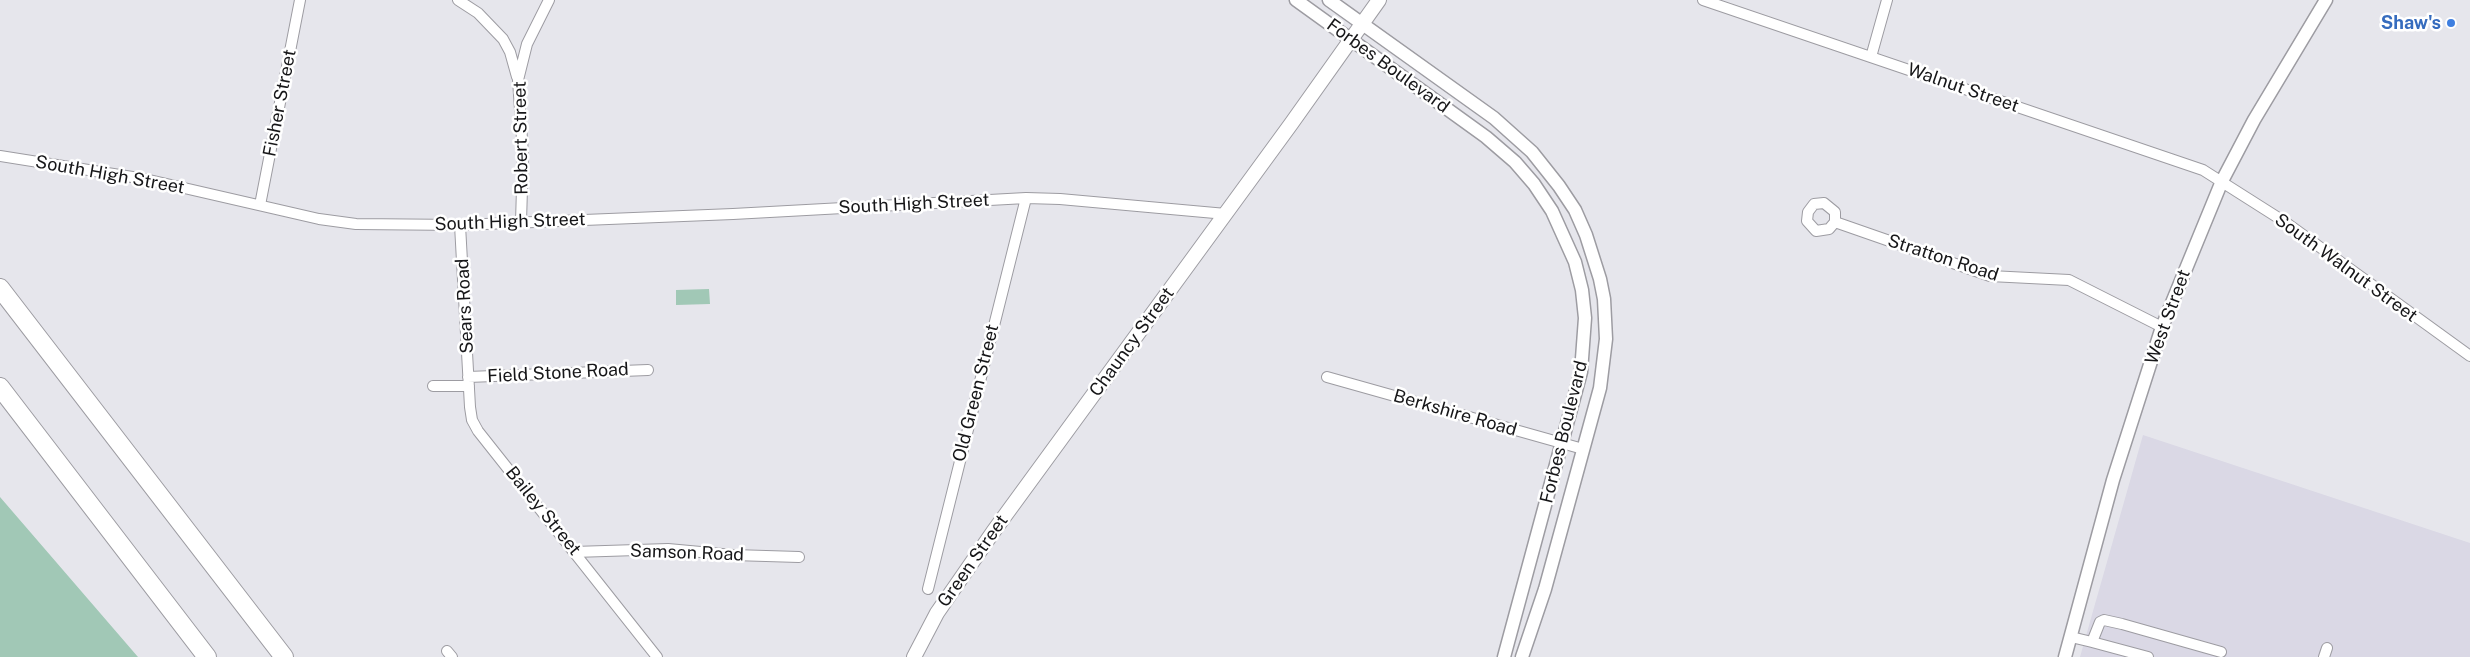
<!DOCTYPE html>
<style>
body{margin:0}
canvas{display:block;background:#e6e6ec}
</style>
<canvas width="2470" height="657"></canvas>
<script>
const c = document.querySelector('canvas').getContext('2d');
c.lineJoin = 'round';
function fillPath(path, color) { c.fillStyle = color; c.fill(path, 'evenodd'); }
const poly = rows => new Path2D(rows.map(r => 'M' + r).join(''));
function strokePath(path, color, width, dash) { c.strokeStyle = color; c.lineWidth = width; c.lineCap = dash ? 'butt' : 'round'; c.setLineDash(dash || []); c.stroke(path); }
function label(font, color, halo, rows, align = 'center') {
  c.font = font + ' "Public Sans",sans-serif'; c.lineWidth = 5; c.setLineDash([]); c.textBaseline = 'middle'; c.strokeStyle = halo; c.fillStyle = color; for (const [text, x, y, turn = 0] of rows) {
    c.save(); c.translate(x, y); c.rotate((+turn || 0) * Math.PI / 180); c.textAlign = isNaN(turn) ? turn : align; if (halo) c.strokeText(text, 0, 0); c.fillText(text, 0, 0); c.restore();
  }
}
fillPath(poly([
 [2143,435,2470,543,2470,657,2080,657]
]), '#dad8e5');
fillPath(poly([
 [709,289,710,304,676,305,676,290],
 [0,497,138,657,0,657]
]), '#a1c8b6');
const minor = poly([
 [458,0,478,13,503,39,510,52,517,77],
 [1703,0,2203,170,2288,224,2470,356],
 [1871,57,1887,0],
 [0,156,145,179,319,219,356,224,460,225,733,214,1026,198,1060,199,1226,214],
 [260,205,300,0],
 [521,222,523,154,518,80,527,44,549,0],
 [1835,222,1829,229,1816,231,1807,221,1808,212,1814,204,1824,203,1835,212,1835,222,1990,276,2069,280,2162,327],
 [460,225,470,407,472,420,478,431,657,657],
 [468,377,648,370],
 [1327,377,1583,449],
 [433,386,469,386],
 [574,552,668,549,733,555,799,557],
 [928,589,1026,198],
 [2071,637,2092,642],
 [447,651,452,657],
 [2148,657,2092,642,2100,622,2104,620,2122,624,2221,652],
 [2324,657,2327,648]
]);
const tertiary = poly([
 [1296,0,1486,137,1515,162,1534,184,1552,211,1575,262,1582,290,1585,318,1581,372,1504,657],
 [1329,0,1494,118,1532,152,1559,186,1575,210,1586,235,1600,279,1604,299,1606,339,1600,388,1545,589,1522,657],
 [2065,657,2113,480,2162,327,2222,181,2254,120,2326,0]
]);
const secondary = poly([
 [914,657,937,613,993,532,1291,124,1379,0]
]);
const motorway = poly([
 [0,288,284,657],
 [0,387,207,657]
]);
strokePath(minor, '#9d9ca2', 12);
strokePath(tertiary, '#9d9ca2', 15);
strokePath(secondary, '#9d9ca2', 16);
strokePath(motorway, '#9d9ca2', 20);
strokePath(minor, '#fff', 10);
strokePath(tertiary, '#fff', 12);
strokePath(secondary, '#fff', 14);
strokePath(motorway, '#fff', 18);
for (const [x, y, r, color] of [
 [2451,23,5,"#3f7fe0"]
]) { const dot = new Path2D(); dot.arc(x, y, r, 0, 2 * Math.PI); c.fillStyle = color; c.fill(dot); strokePath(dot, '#fff', 2); }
label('bold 18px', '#366cbe', '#fff', [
 ["Shaw's",2441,23]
], 'right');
label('18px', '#161618', '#fff', [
 ["Forbes Boulevard",1388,66,36],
 ["Walnut Street",1963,88,19],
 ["Fisher Street",280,103,-79],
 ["Robert Street",521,138,-91],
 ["South High Street",110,175,10],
 ["South High Street",914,204,-3],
 ["South High Street",510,222,-2],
 ["Stratton Road",1943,258,18],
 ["South Walnut Street",2346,268,36],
 ["Sears Road",465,306,-93],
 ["West Street",2168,317,-70],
 ["Chauncy Street",1132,342,-54],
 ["Field Stone Road",558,373,-3],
 ["Old Green Street",976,393,-76],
 ["Berkshire Road",1455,413,16],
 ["Forbes Boulevard",1564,432,-76],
 ["Bailey Street",543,511,51],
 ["Samson Road",687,553,2],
 ["Green Street",973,561,-55]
]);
</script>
